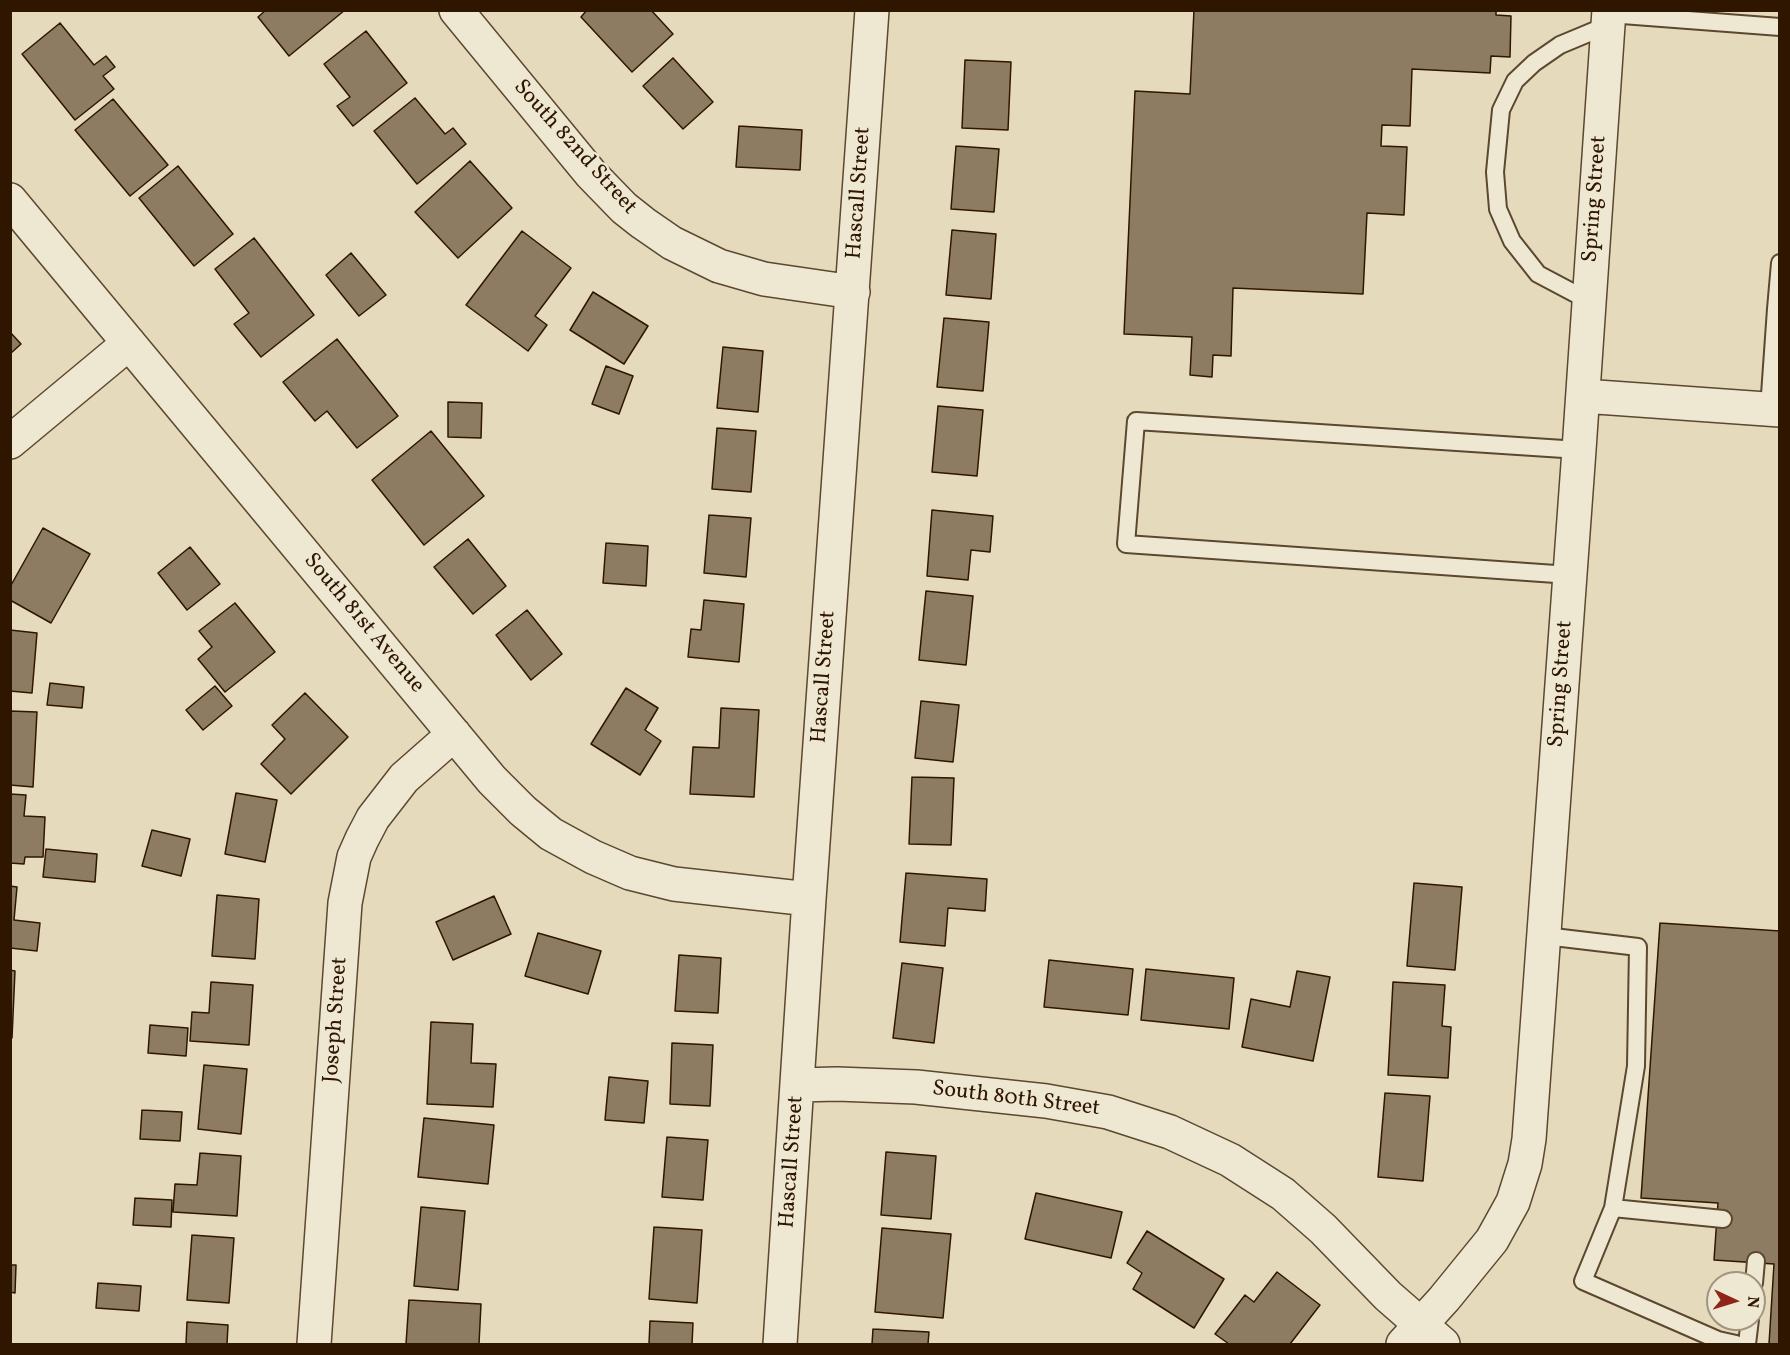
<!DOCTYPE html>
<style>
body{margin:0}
#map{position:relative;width:1790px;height:1355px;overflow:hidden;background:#e5dbbc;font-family:Vollkorn,serif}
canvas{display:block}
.frame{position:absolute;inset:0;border:12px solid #2f1600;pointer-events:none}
.north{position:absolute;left:1706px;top:1271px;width:60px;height:60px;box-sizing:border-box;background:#eee8d3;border:2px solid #a2947f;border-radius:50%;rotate:94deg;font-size:16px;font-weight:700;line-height:24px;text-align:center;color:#2f1600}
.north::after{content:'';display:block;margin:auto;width:21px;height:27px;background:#8f2418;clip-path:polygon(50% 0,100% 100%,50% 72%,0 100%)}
</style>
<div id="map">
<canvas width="1790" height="1355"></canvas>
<div class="frame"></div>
<div class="north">N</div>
</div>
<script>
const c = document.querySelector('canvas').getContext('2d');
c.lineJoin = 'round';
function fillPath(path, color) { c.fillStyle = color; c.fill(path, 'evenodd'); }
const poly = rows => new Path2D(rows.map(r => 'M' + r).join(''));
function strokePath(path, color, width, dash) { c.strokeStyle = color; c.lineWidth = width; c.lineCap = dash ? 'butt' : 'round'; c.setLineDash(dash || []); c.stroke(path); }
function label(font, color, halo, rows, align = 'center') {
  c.font = font + ' Vollkorn,serif'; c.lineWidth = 5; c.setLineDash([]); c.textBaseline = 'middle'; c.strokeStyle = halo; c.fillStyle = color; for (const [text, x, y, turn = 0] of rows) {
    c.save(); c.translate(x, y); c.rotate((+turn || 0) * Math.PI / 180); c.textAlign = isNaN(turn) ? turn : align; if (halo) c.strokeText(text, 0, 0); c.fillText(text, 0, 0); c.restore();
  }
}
const building = poly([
 [266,10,345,10,289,56,258,17,266,10],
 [587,10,651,10,673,34,632,72,581,17,587,10],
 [1194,10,1496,10,1496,15,1511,16,1510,57,1491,56,1490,73,1412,69,1410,126,1382,125,1381,146,1407,147,1404,215,1367,213,1363,294,1233,288,1231,356,1213,355,1212,377,1190,375,1192,337,1124,334,1135,91,1190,94,1194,10],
 [60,23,94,65,106,56,115,67,103,76,114,89,75,120,22,54,60,23],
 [366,31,407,83,353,126,337,106,350,97,324,64,366,31],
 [673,58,713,102,683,129,643,86,673,58],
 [965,60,1011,62,1008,130,962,128,965,60],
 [415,98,445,134,453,128,466,144,417,184,374,131,415,98],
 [113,99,168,165,130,196,75,130,113,99],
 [739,126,802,130,800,170,736,167,739,126],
 [956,146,999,149,994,212,951,209,956,146],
 [470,161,512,208,458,258,415,212,470,161],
 [178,166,233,234,194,266,139,198,178,166],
 [952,230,996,234,991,299,946,295,952,230],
 [522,231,571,268,535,316,547,325,528,351,466,305,522,231],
 [254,238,314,315,261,357,234,324,249,313,215,269,254,238],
 [351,253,386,295,359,316,326,275,351,253],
 [593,292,648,326,624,364,570,330,593,292],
 [944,318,989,322,983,391,937,387,944,318],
 [10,332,21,344,10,354,10,332],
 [337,339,398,416,357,448,327,411,315,421,283,382,337,339],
 [723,347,763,351,758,412,717,408,723,347],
 [606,366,633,376,619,414,592,404,606,366],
 [448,402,482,403,481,438,448,437,448,402],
 [938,406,983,410,977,476,932,472,938,406],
 [717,428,756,431,751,492,712,489,717,428],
 [431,431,484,496,424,545,372,480,431,431],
 [932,510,993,516,990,552,971,550,968,580,927,576,932,510],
 [709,515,751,518,746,577,704,573,709,515],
 [43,528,90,554,51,623,10,600,10,587,43,528],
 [468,539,506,586,473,614,434,567,468,539],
 [606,543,648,546,646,586,603,583,606,543],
 [190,547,220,584,187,610,158,573,190,547],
 [926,591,973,596,966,665,919,660,926,591],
 [704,600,744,604,739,662,688,657,691,629,701,630,704,600],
 [235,603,275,652,225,692,198,659,212,647,199,631,235,603],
 [527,610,562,654,531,680,496,635,527,610],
 [10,630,37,633,32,693,10,691,10,630],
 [50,683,84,687,82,708,47,705,50,683],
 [215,686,232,706,203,730,186,710,215,686],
 [626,688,658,708,645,730,661,741,640,775,591,744,626,688],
 [305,693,348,737,291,794,261,764,285,739,272,725,305,693],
 [921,701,959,705,953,762,915,758,921,701],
 [721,708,759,710,754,797,690,794,693,747,719,748,721,708],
 [10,711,37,712,33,787,10,785,10,711],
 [912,777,954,778,951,845,909,844,912,777],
 [236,793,277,800,265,862,225,854,236,793],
 [10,794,26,795,24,816,45,817,43,857,25,857,24,864,10,863,10,794],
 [152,830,190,839,181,876,142,866,152,830],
 [46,849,97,854,95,882,43,877,46,849],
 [906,873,987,879,985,911,948,908,945,946,900,942,906,873],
 [1414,883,1462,887,1455,970,1407,966,1414,883],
 [10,886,17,887,14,920,40,923,37,951,10,948,10,886],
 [217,895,259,899,255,959,212,956,217,895],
 [494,896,511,934,453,960,436,922,494,896],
 [1660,923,1780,931,1780,1344,1769,1344,1774,1264,1714,1260,1718,1203,1641,1198,1660,923],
 [538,933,601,951,588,994,525,976,538,933],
 [679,955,721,958,718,1013,675,1011,679,955],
 [1049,960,1133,969,1128,1015,1044,1007,1049,960],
 [902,963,943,968,934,1043,893,1038,902,963],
 [1146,969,1234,978,1229,1029,1141,1020,1146,969],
 [10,970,15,971,12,1038,10,1038,10,970],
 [1297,971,1330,977,1313,1061,1242,1047,1251,999,1290,1007,1297,971],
 [211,982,253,985,249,1045,190,1041,192,1012,209,1013,211,982],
 [1393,982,1445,985,1442,1026,1451,1027,1448,1078,1388,1075,1393,982],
 [431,1022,473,1024,471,1063,496,1064,493,1107,427,1104,431,1022],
 [150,1025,188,1028,186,1056,148,1053,150,1025],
 [672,1043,713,1045,710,1106,670,1104,672,1043],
 [204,1065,247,1069,241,1134,198,1129,204,1065],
 [609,1077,648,1081,644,1123,605,1120,609,1077],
 [1385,1093,1430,1096,1423,1181,1378,1177,1385,1093],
 [142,1110,182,1112,180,1141,140,1139,142,1110],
 [424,1118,494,1125,488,1184,418,1177,424,1118],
 [667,1137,708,1140,703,1200,662,1197,667,1137],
 [886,1152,936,1156,931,1219,881,1215,886,1152],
 [200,1153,241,1156,237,1216,173,1212,175,1184,197,1185,200,1153],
 [1036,1193,1122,1212,1111,1258,1025,1239,1036,1193],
 [135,1198,172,1200,171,1227,133,1225,135,1198],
 [421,1207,465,1211,458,1290,414,1286,421,1207],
 [654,1227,702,1230,697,1303,649,1299,654,1227],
 [882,1228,951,1234,943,1318,875,1312,882,1228],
 [1147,1231,1224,1279,1194,1328,1133,1289,1142,1273,1127,1263,1147,1231],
 [192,1235,234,1238,229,1303,187,1300,192,1235],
 [10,1265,16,1265,15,1293,10,1292,10,1265],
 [1277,1272,1320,1305,1290,1344,1229,1344,1215,1334,1245,1295,1254,1302,1277,1272],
 [98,1283,141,1286,139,1311,96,1308,98,1283],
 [409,1300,481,1304,479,1344,406,1344,409,1300],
 [650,1321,693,1323,692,1344,649,1344,650,1321],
 [187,1322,228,1325,227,1344,186,1344,187,1322],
 [873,1329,929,1332,928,1344,872,1344,873,1329]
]);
fillPath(building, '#8e7c62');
strokePath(building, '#2f1600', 1.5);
const lane = poly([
 [1609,14,1780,27],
 [1589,301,1538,274,1512,241,1498,209,1495,172,1501,110,1515,81,1534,63,1560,45,1608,25],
 [1776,309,1780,263],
 [1769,409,1776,309,1780,309],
 [1570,575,1126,544,1136,421,1579,450],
 [1545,936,1638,947,1636,1066,1613,1208,1723,1219],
 [1613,1208,1583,1281,1718,1340,1736,1344],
 [1754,1283,1756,1261],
 [1747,1344,1750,1319]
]);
const street = poly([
 [456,10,591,174,624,208,643,223,672,243,719,266,764,279,853,292],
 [10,200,492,780,523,811,551,834,593,857,630,873,674,884,809,899],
 [1583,396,1780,410],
 [10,442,129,343],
 [798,1085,837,1084,916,1087,1046,1101,1108,1112,1170,1132,1230,1160,1283,1194,1323,1229,1388,1296,1443,1344],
 [314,1344,345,903,354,857,362,839,373,818,404,778,454,734],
 [780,1344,809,899,872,10],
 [1403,1344,1444,1299,1492,1240,1513,1202,1525,1164,1529,1139,1579,450,1609,10]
]);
strokePath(lane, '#5c472f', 20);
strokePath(street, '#5c472f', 36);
strokePath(lane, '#eee8d3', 16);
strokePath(street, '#eee8d3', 33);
label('22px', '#2f1600', '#eee8d3', [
 ["South 82nd Street",574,148,48],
 ["Hascall Street",860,193,-86],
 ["Spring Street",1596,199,-86],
 ["South 81st Avenue",363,624,50],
 ["Hascall Street",825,677,-86],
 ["Spring Street",1562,684,-86],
 ["Joseph Street",337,1020,-86],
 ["South 80th Street",1016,1100,7],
 ["Hascall Street",793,1162,-86]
]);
</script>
